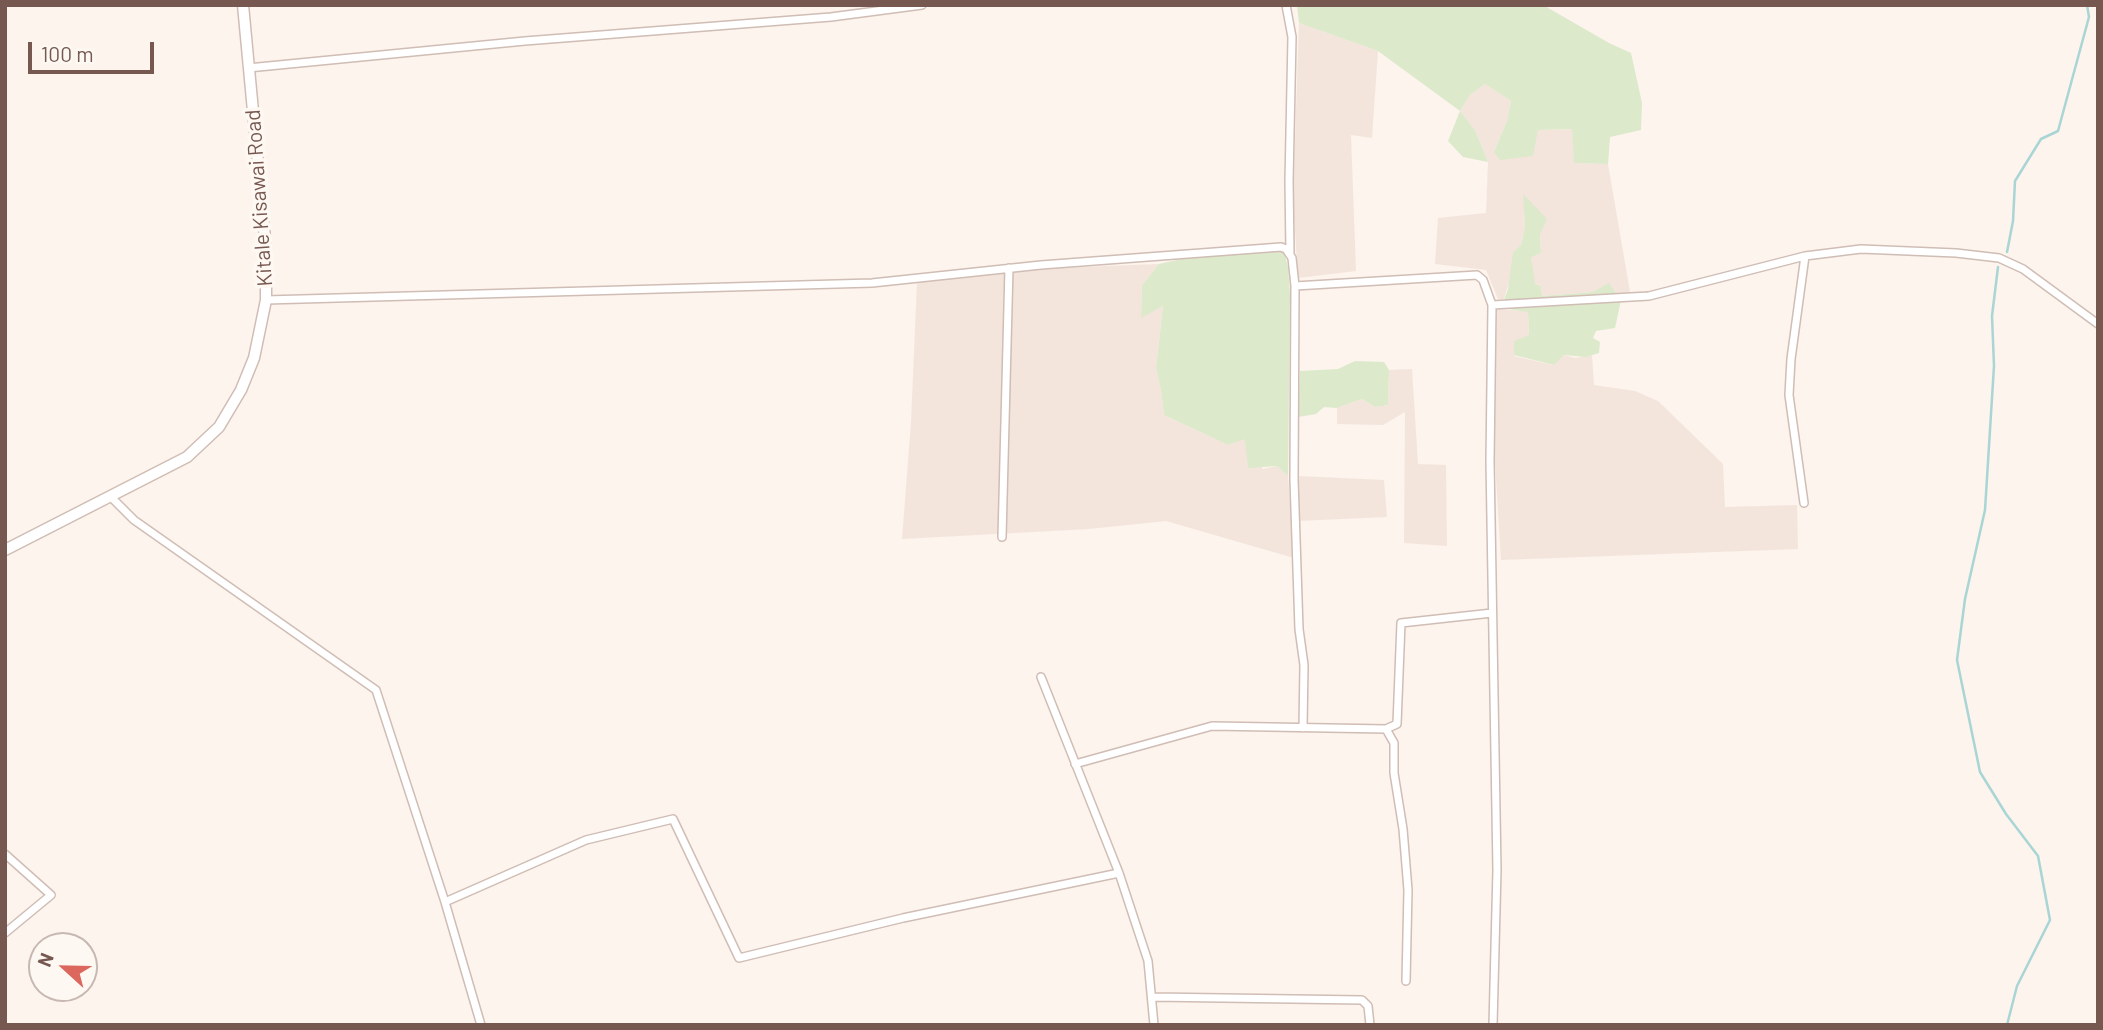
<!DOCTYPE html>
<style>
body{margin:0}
#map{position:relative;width:2103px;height:1030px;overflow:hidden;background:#fcf4ed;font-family:Barlow,sans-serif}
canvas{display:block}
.frame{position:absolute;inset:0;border:7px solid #765850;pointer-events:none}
.north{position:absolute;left:28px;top:932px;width:70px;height:70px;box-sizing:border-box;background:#fef8f3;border:2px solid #c8b8b2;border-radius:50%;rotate:292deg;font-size:19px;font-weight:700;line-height:28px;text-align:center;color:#765850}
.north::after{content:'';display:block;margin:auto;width:24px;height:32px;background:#db675d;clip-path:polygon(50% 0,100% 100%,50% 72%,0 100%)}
.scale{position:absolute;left:28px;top:42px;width:126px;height:32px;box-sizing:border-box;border:4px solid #765850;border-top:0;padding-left:9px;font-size:21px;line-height:24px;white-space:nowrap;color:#765850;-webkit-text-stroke:5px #fef8f3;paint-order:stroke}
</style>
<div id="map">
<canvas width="2103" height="1030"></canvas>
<div class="frame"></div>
<div class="north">N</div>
<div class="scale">100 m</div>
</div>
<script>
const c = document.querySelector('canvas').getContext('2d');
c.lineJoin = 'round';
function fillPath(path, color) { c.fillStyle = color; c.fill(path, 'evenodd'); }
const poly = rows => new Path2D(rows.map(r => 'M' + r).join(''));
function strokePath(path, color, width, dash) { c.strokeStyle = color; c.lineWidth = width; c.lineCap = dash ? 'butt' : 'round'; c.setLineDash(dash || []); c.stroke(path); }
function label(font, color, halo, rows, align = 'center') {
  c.font = font + ' Barlow,sans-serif'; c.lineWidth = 7; c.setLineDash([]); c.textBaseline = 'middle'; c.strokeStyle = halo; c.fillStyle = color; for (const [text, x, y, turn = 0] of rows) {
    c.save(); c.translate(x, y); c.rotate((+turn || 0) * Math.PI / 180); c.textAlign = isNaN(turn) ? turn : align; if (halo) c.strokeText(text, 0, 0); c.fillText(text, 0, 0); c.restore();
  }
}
fillPath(poly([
 [1299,23,1378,51,1372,138,1351,135,1356,271,1298,278,1293,200],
 [1485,84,1511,101,1507,121,1494,152,1538,130,1572,129,1575,163,1608,164,1630,292,1617,294,1609,284,1593,292,1542,296,1541,286,1535,284,1532,271,1531,256,1541,253,1540,234,1524,213,1525,227,1521,245,1513,252,1512,272,1504,299,1498,299,1486,270,1435,264,1438,218,1486,213,1488,162,1475,130,1460,111,1470,95],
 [1159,264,1142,285,1141,317,1163,306,1156,368,1161,390,1164,415,1228,445,1245,438,1263,469,1277,466,1288,476,1294,558,1166,521,1089,529,902,539,911,422,917,282,1053,268],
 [1495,309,1528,311,1529,336,1514,356,1553,365,1564,355,1575,358,1592,355,1594,385,1635,391,1658,401,1723,464,1725,507,1797,505,1798,549,1501,560,1494,445],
 [1412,369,1418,464,1446,465,1447,546,1404,543,1405,412,1383,425,1337,424,1337,408,1362,399,1375,407,1388,405,1389,370],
 [1298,476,1384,480,1387,517,1298,521]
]), '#f3e5dc');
fillPath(poly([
 [1297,5,1543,5,1609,43,1631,53,1642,103,1641,130,1610,137,1608,164,1574,163,1572,129,1538,130,1533,156,1500,160,1494,152,1507,121,1511,101,1485,84,1470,95,1460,111,1475,130,1488,162,1463,157,1448,141,1460,111,1378,51,1299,23],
 [1523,194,1547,219,1540,234,1541,253,1531,257,1535,284,1541,286,1542,296,1593,292,1609,283,1621,300,1615,328,1596,331,1593,338,1600,342,1599,353,1586,357,1564,355,1554,365,1514,355,1514,341,1529,335,1528,312,1501,308,1508,289,1513,252,1521,245,1525,227],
 [1284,251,1288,268,1290,294,1288,476,1277,466,1248,468,1245,439,1228,445,1164,415,1161,390,1156,368,1163,306,1141,318,1142,285,1159,264,1190,257],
 [1355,361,1384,362,1389,370,1388,405,1375,407,1362,399,1337,408,1324,407,1316,414,1298,417,1300,371,1338,369]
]), '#dce9cb');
strokePath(poly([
 [2007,252,2013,221,2015,181,2041,139,2058,131,2089,17,2087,5],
 [1998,267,1992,316,1994,366,1985,510,1965,599,1957,660,1980,772,2006,814,2038,856,2050,920,2017,986,2007,1025]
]), '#a9d5d5', 2.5);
const minor = poly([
 [1286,5,1292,37,1289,181,1290,252],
 [248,68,525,41,831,17,922,5],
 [1295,286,1477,275,1483,280,1492,305],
 [266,300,872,283,1041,265,1281,247,1286,249,1292,258,1295,286,1294,479,1299,629,1304,665,1303,728],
 [111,497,134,520,376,690,445,902,481,1025],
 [1804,503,1789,395,1791,359,1805,256],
 [1002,537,1009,268],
 [1041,677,1119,873,1148,961,1154,1025],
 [1386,729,1394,743,1394,773,1403,829,1408,890,1406,981],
 [1075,764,1212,726,1386,729,1397,724,1401,623,1492,613],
 [5,854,51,895,5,933],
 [445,902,586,840,673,819,739,958,903,918,1119,873],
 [1153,997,1362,1000,1368,1006,1370,1025],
 [1493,1025,1497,870,1490,461,1492,305,1649,296,1805,256,1861,249,1956,253,1999,258,2023,269,2098,324]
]);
const tertiary = poly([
 [5,550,187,457,219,427,241,390,254,358,266,300,266,249,243,5]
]);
strokePath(minor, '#d0bdb5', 10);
strokePath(tertiary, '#d0bdb5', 13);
strokePath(minor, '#fff', 7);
strokePath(tertiary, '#fff', 10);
label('21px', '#765850', '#fef8f3', [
 ["Kitale Kisawai Road",259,198,-94]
]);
</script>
